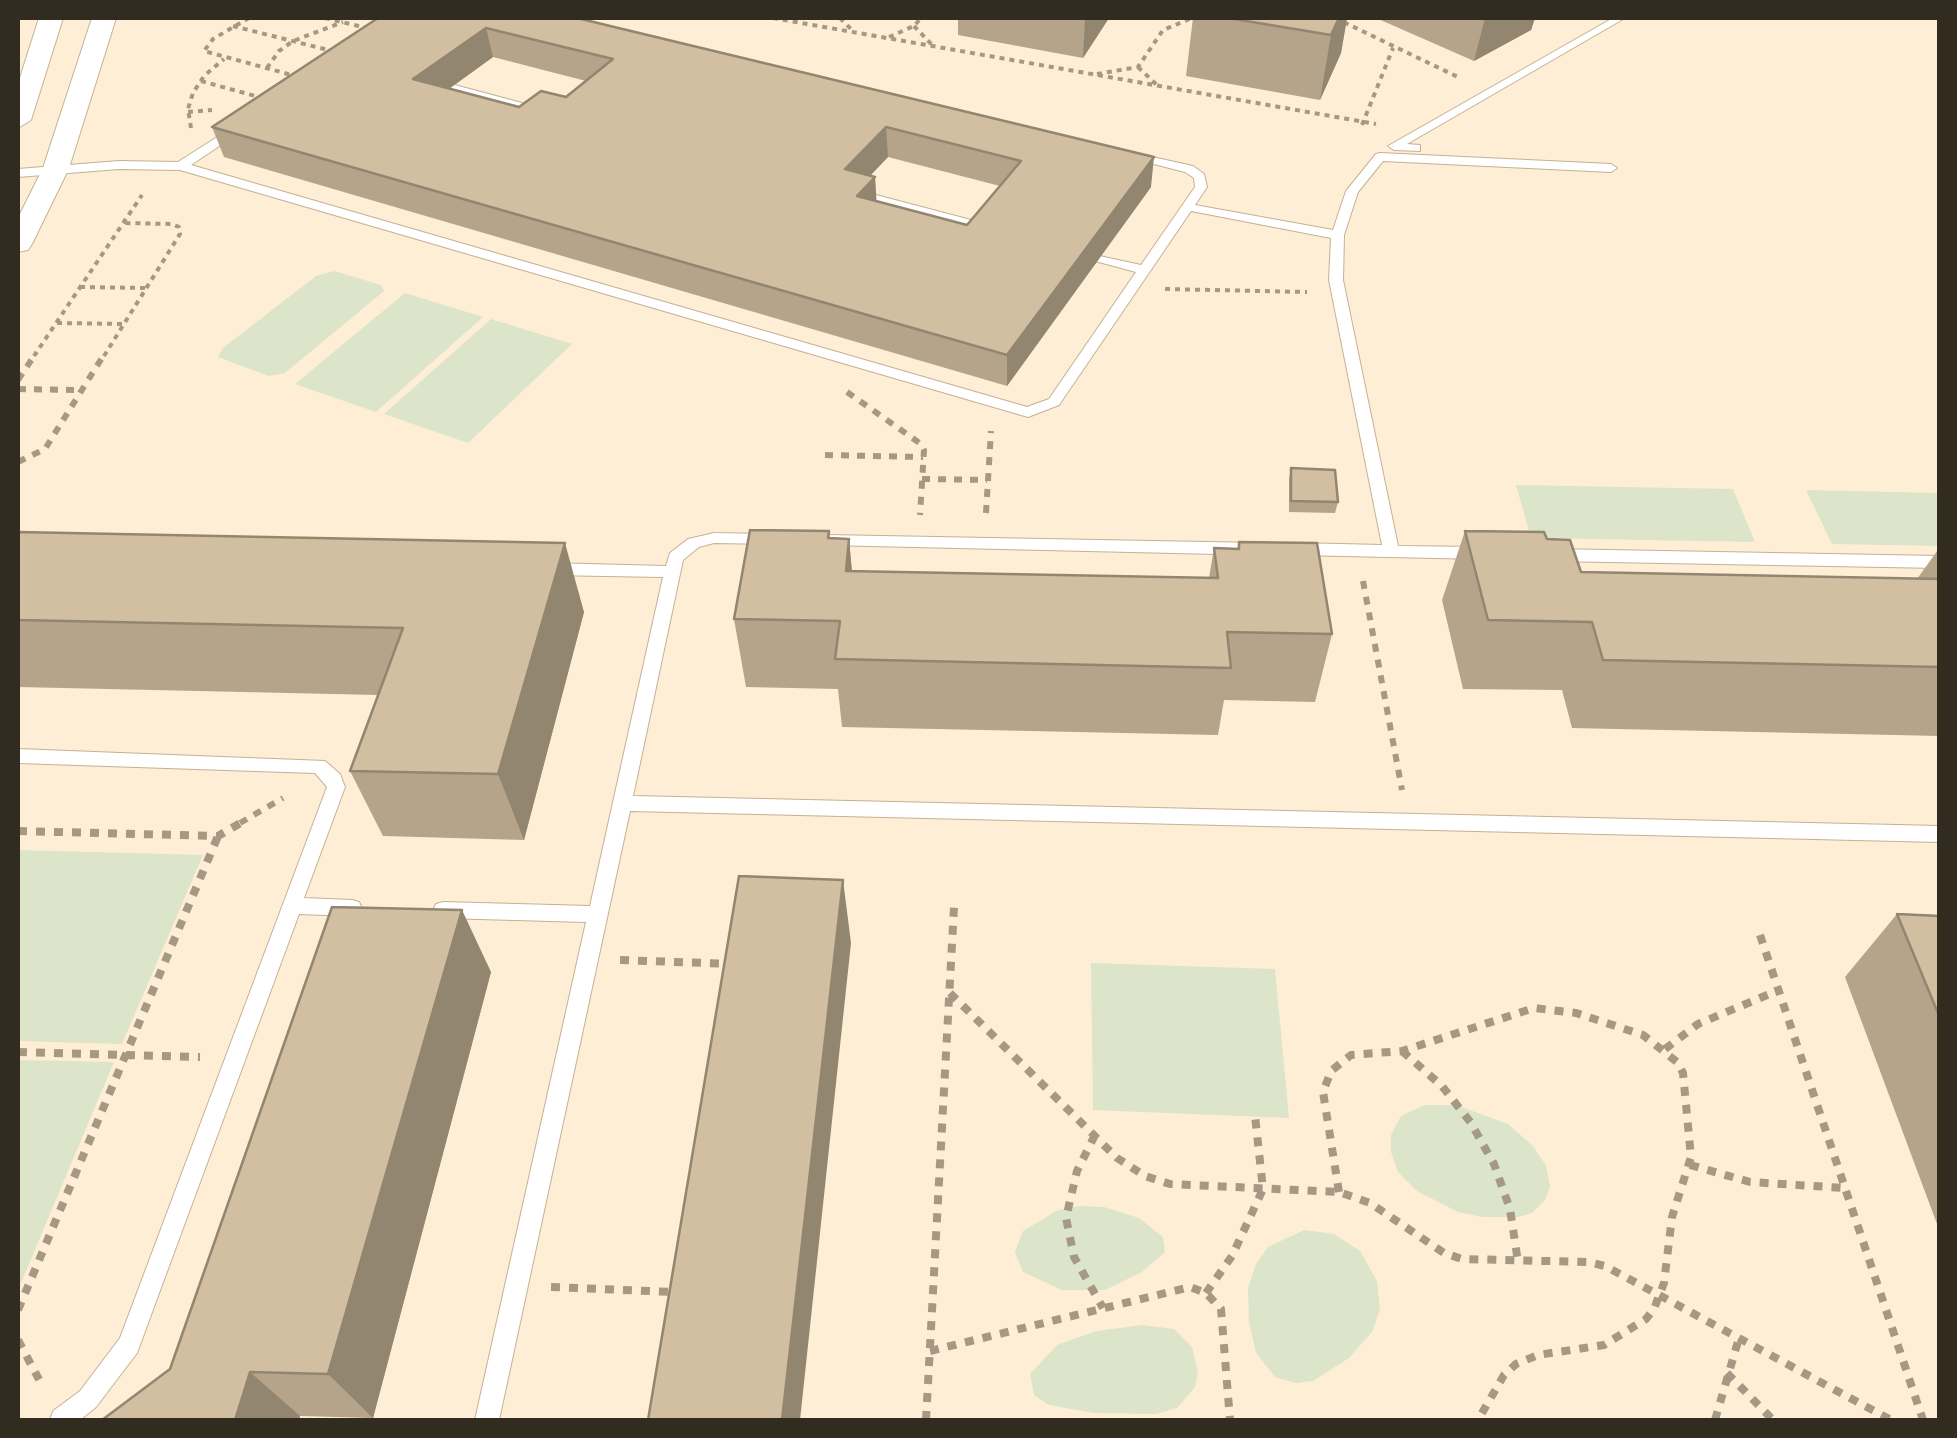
<!DOCTYPE html>
<style>
body{margin:0}
#map{position:relative;width:1957px;height:1438px;overflow:hidden;background:#feeed5;font-family:"Roboto Condensed",sans-serif}
canvas{display:block}
.frame{position:absolute;inset:0;border:20px solid #322b1f;pointer-events:none}
</style>
<div id="map">
<canvas width="1957" height="1438"></canvas>
<div class="frame"></div>
</div>
<script>
const c = document.querySelector('canvas').getContext('2d');
c.lineJoin = 'round';
function fillPath(path, color) { c.fillStyle = color; c.fill(path, 'evenodd'); }
const poly = rows => new Path2D(rows.map(r => 'M' + r).join(''));
function strokePath(path, color, width, dash) { c.strokeStyle = color; c.lineWidth = width; c.lineCap = dash ? 'butt' : 'round'; c.setLineDash(dash || []); c.stroke(path); }
fillPath(poly([
 [334,271,381,285,384,291,285,373,269,376,218,357,223,348,316,276],
 [405,293,483,317,376,412,295,384],
 [491,319,572,344,468,443,384,414],
 [1516,485,1733,489,1755,542,1531,538],
 [1806,490,1939,493,1939,546,1832,544],
 [18,850,203,855,122,1044,18,1041],
 [1091,963,1275,969,1289,1118,1093,1110],
 [18,1060,114,1062,18,1290],
 [1425,1105,1456,1105,1508,1124,1533,1146,1546,1166,1550,1187,1545,1200,1532,1213,1518,1217,1482,1217,1458,1212,1417,1191,1398,1172,1391,1152,1391,1135,1401,1116],
 [1081,1206,1104,1207,1139,1218,1163,1237,1165,1252,1142,1272,1105,1290,1062,1290,1023,1272,1015,1252,1023,1231,1058,1210],
 [1304,1230,1334,1234,1360,1251,1377,1281,1380,1309,1372,1332,1349,1358,1313,1381,1295,1383,1275,1377,1256,1353,1249,1322,1248,1288,1256,1264,1268,1247],
 [1143,1325,1174,1329,1192,1347,1198,1372,1195,1387,1177,1408,1156,1414,1094,1413,1049,1405,1034,1395,1030,1374,1057,1345,1096,1331]
]), '#dce5c9');
const service = poly([
 [1613,18,1625,18,1407,144,1420,145,1420,151,1394,150,1388,146,1613,18],
 [451,84,522,103,524,105,518,108,447,89,445,87,451,84],
 [236,125,242,129,240,132,191,165,1027,407,1049,399,1136,272,1095,261,1095,255,1141,265,1195,187,1194,178,1185,172,1130,158,1130,152,1193,166,1204,174,1207,187,1195,205,1333,230,1346,191,1376,154,1380,153,1611,164,1617,168,1611,172,1383,161,1358,192,1344,235,1343,280,1398,546,1481,547,1489,553,1481,559,1297,555,1289,549,1297,543,1382,545,1329,280,1331,238,1191,211,1059,405,1028,417,180,170,119,169,18,177,18,169,119,161,178,162,236,125],
 [876,195,994,226,995,229,989,233,872,202,870,199,876,195],
 [714,533,771,534,779,539,771,544,714,543,699,547,683,560,633,796,1940,826,1940,842,630,811,499,1420,475,1420,586,922,443,918,436,916,433,910,436,904,443,902,590,906,663,577,548,575,540,569,548,563,666,566,670,553,688,539,714,533],
 [827,535,1261,543,1269,549,1261,555,827,545,819,540,827,535],
 [1552,549,1940,556,1940,568,1552,561,1544,555,1552,549],
 [18,749,325,761,340,774,345,787,304,898,352,900,359,902,362,908,359,914,352,916,299,914,137,1353,96,1407,80,1420,50,1420,53,1411,80,1391,120,1338,327,787,315,773,18,763,18,749]
]);
const minor = poly([
 [39,18,63,18,31,120,18,128,18,84,39,18],
 [92,18,116,18,69,168,32,244,28,250,18,252,18,218,43,168,92,18]
]);
strokePath(service, '#c5b194', 2);
strokePath(minor, '#c5b194', 2);
strokePath(poly([
 [249,18,213,39,204,51,299,77],
 [325,18,371,29],
 [773,18,1376,124],
 [840,18,853,31],
 [1335,18,1460,78],
 [233,26,336,52],
 [914,26,934,47],
 [889,37,914,26,921,18],
 [1138,67,1159,87],
 [267,68,279,51,293,41,343,22],
 [1097,74,1138,67,1163,30,1192,18],
 [201,81,266,99],
 [188,112,212,110],
 [1362,125,1393,48],
 [191,128,188,109,193,93,204,76,224,59],
 [80,287,145,288],
 [1165,289,1307,292],
 [57,323,124,324],
 [34,356,142,195],
 [104,356,180,234,179,227,172,224,123,223]
]), '#a59985', 4, [5, 5]);
strokePath(poly([
 [18,380,36,353],
 [18,389,81,390],
 [847,392,921,444,924,450,920,515],
 [825,455,923,457],
 [18,462,45,449,105,353],
 [922,479,987,480],
 [986,513,991,431],
 [1363,581,1402,790],
 [240,823,283,798]
]), '#a59985', 6, [8, 8]);
strokePath(poly([
 [18,831,218,836,244,821],
 [1760,935,1923,1420],
 [620,960,733,964],
 [950,993,1117,1158,1145,1176,1170,1184,1339,1192,1370,1203,1444,1253,1462,1259,1588,1262,1605,1266,1891,1420],
 [1665,1049,1698,1024,1779,990],
 [1402,1051,1442,1086,1471,1123,1494,1164,1510,1209,1518,1262],
 [18,1052,200,1057],
 [1095,1135,1077,1171,1066,1218,1074,1257,1103,1308],
 [1690,1165,1750,1182,1845,1188],
 [1339,1192,1323,1092,1331,1071,1351,1055,1402,1051,1534,1008,1576,1013,1643,1035,1677,1062,1683,1073,1691,1157,1672,1217,1664,1283,1654,1309,1646,1319,1604,1345,1538,1355,1516,1364,1504,1375,1478,1420],
 [551,1287,674,1292],
 [1206,1293,1232,1256,1263,1189,1255,1116],
 [18,1310,218,836],
 [18,1340,43,1387],
 [930,1351,1190,1287,1206,1293,1221,1309,1230,1420],
 [1727,1373,1773,1420],
 [926,1420,954,907],
 [1715,1420,1739,1338]
]), '#a59985', 8, [9, 9]);
fillPath(service, '#fff');
fillPath(minor, '#fff');
fillPath(poly([
 [378,18,577,18,1151,187,1007,386,224,157,212,127],
 [493,57,586,81,566,97,519,107,449,89],
 [888,157,1000,186,967,225,876,201,875,177,870,176],
 [958,18,1109,18,1083,58,958,35],
 [1193,18,1347,18,1341,53,1320,100,1186,76],
 [1376,18,1535,18,1531,30,1474,61],
 [1291,468,1338,502,1335,513,1289,512,1289,479],
 [829,531,830,538,849,539,852,571,1209,578,1214,548,1237,549,1239,542,1332,634,1315,702,1224,700,1218,735,842,727,838,689,746,687,734,619],
 [1465,531,1547,539,1581,572,1917,579,1940,547,1940,736,1572,728,1562,690,1463,689,1442,600],
 [18,532,584,612,524,840,383,836,350,771,378,695,18,687],
 [1897,914,1940,916,1940,1232,1845,977],
 [491,972,373,1418,300,1416,299,1420,102,1420,170,1369]
]), '#b5a48a');
fillPath(poly([
 [1085,18,1109,18,1083,58],
 [1339,18,1347,18,1341,53,1320,100,1331,35],
 [1485,18,1535,18,1531,30,1474,61],
 [486,28,493,57,421,109,413,79],
 [886,127,888,157,847,200,845,169],
 [1154,157,1151,187,1007,386,1007,355],
 [875,177,877,208,857,196],
 [849,539,855,608,846,571],
 [565,543,584,612,524,840,498,774],
 [843,880,851,943,800,1420,782,1420],
 [462,910,491,972,373,1418,328,1374],
 [250,1372,300,1416,299,1420,235,1420]
]), '#938671');
const building = poly([
 [378,18,577,18,1154,157,1007,355,212,127,378,18],
 [486,28,613,59,566,97,541,91,519,107,413,79,486,28],
 [886,127,1021,161,967,225,857,196,875,177,845,169,886,127],
 [1228,18,1339,18,1331,35,1228,18],
 [1291,468,1335,470,1338,502,1291,501,1291,468],
 [750,530,829,531,828,538,849,539,846,571,1218,578,1214,548,1239,549,1239,542,1317,543,1332,634,1227,632,1231,668,835,659,840,621,734,619,750,530],
 [1465,531,1544,532,1547,539,1570,540,1581,572,1940,579,1940,667,1603,660,1592,622,1488,620,1465,531],
 [18,532,565,543,498,774,350,771,403,628,18,620,18,532],
 [739,876,843,880,782,1420,648,1420,739,876],
 [332,907,462,910,328,1374,250,1372,235,1420,102,1420,170,1369,332,907],
 [1897,914,1940,916,1940,1018,1897,914]
]);
fillPath(building, '#d2bfa1');
strokePath(building, '#938671', 2.5);
</script>
